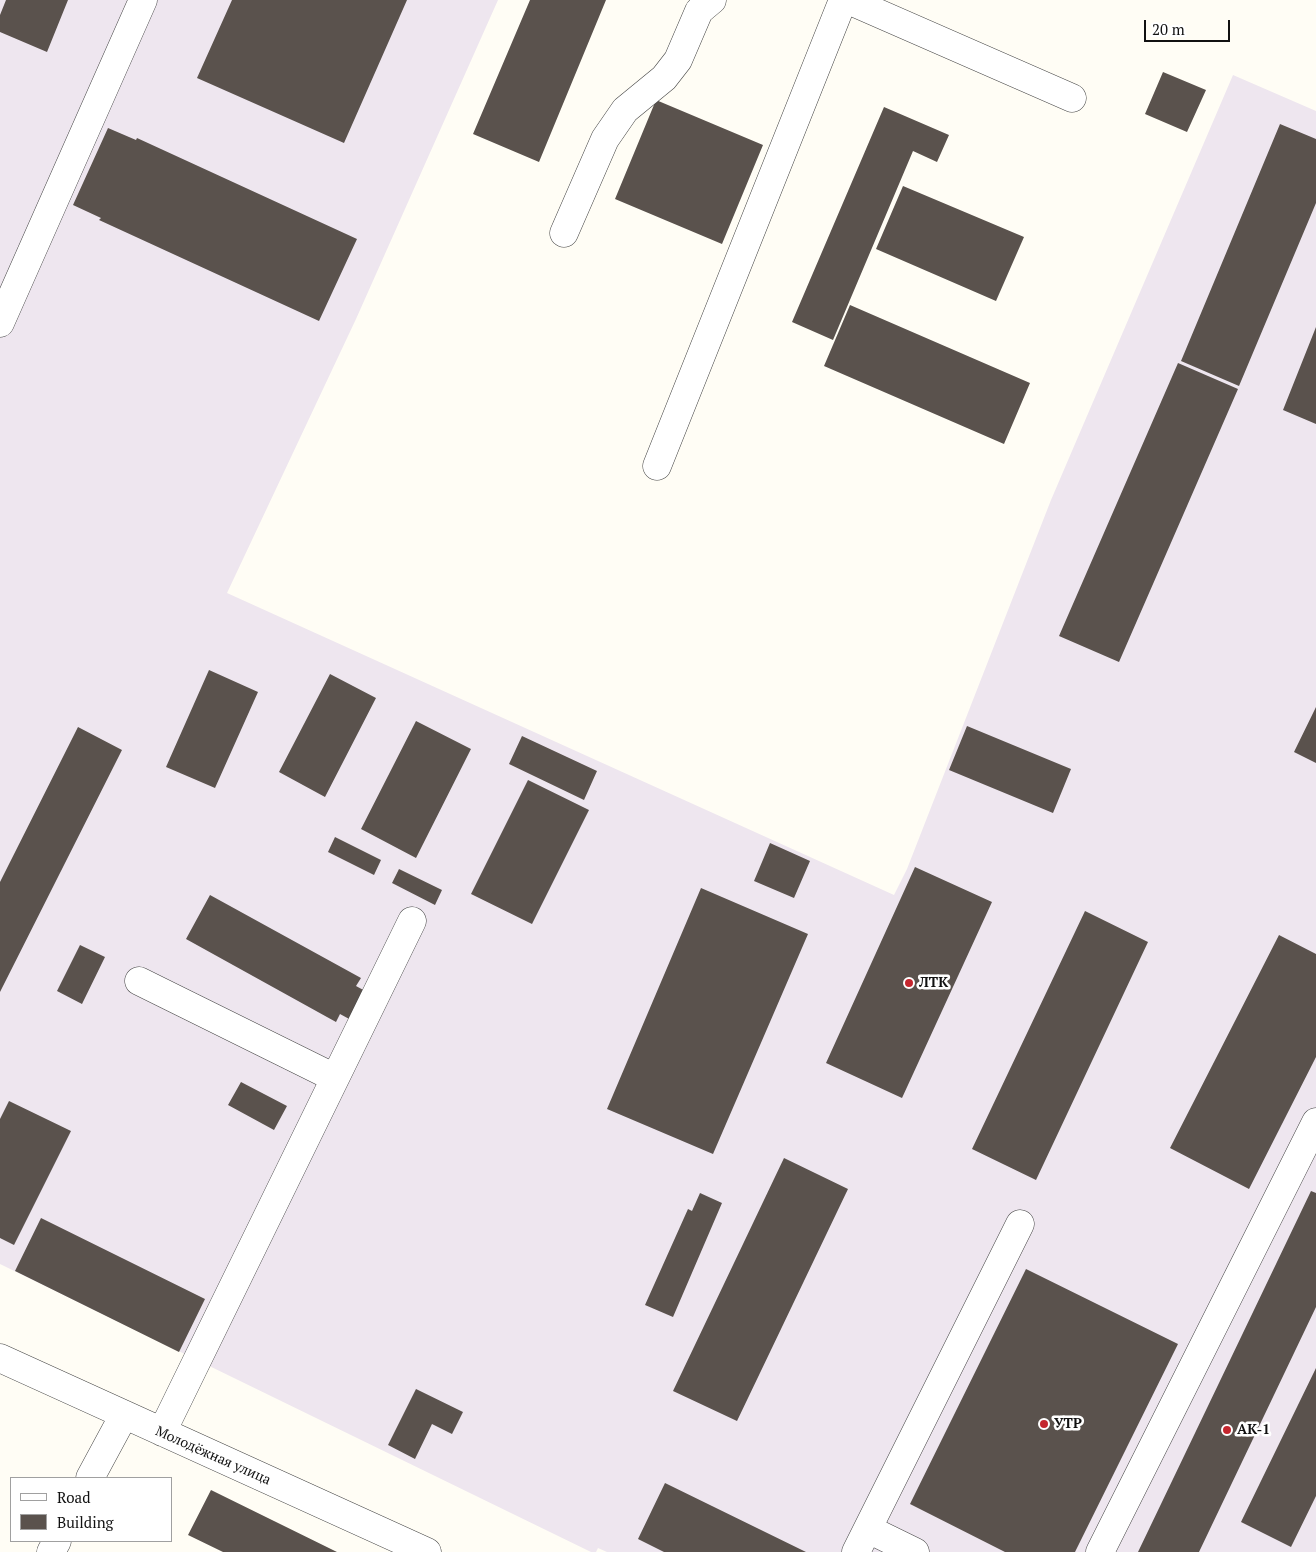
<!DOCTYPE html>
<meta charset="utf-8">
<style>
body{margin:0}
#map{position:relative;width:1316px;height:1552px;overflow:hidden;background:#fffdf5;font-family:"PT Serif",serif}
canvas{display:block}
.legend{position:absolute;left:10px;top:1477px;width:162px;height:65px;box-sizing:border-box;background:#fff;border:1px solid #a0a0a0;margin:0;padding:6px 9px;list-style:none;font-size:15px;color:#111}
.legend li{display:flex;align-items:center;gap:10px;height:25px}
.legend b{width:25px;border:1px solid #a0a0a0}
.scale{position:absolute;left:1144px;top:20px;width:86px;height:22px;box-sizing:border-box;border:2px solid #111;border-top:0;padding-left:6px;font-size:15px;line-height:18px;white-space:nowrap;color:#111;-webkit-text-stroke:4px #fff;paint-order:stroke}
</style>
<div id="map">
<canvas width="1316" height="1552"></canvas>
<ul class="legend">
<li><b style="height:6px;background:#fff"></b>Road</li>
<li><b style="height:14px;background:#5a524d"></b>Building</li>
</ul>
<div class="scale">20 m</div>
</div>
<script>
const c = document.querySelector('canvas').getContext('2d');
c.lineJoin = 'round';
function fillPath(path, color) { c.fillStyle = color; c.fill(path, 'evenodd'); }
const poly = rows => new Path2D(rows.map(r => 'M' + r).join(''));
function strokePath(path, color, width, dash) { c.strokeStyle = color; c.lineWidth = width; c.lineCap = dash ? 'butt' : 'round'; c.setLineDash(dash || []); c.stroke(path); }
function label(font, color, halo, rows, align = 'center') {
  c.font = font + ' "PT Serif",serif'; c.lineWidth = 5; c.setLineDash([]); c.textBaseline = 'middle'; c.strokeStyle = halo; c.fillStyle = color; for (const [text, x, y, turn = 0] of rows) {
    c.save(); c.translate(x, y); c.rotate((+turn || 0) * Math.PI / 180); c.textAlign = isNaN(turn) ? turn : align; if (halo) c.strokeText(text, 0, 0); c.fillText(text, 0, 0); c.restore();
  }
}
fillPath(poly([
 [0,0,498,0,356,319,227,593,894,895,907,869,1051,500,1233,75,1316,111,1316,1552,607,1552,598,1548,596,1552,591,1552,0,1264]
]), '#eee6ef');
fillPath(poly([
 [6,0,68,0,47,52,0,32,0,15],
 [232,0,407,0,344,143,197,78],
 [530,0,606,0,539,162,473,134],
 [1163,72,1206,90,1187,132,1145,114],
 [656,100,763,145,722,244,615,199],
 [884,107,949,135,937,162,913,151,833,340,792,322],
 [1280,124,1316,139,1316,203,1239,386,1181,361],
 [108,128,136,140,137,138,357,239,319,321,99,220,101,218,73,205],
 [903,186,1024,237,996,301,876,249],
 [850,305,1030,383,1004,444,824,366],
 [1316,327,1316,424,1283,410],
 [1178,363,1238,389,1119,662,1059,636],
 [209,670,258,692,215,788,166,767],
 [330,674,376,698,325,797,279,772],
 [1316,707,1316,763,1294,752],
 [416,721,471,749,416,858,361,829],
 [967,726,1071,769,1053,813,949,770],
 [78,727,122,750,0,992,0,882],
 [522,736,597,771,584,800,509,764],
 [528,780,589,810,532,924,471,894],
 [335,837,381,860,374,875,328,852],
 [770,843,810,861,794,898,754,881],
 [915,867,992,902,902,1098,826,1063],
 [399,869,442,890,435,905,392,883],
 [701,888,808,934,713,1154,607,1109],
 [210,895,361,978,356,986,367,992,351,1020,340,1014,336,1022,186,939],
 [1085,911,1148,942,1036,1180,972,1149],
 [1279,935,1316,954,1316,1057,1249,1189,1170,1148],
 [80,945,105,957,82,1004,57,991],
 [241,1082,287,1106,274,1130,228,1105],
 [9,1101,71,1131,14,1245,0,1238,0,1119],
 [784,1158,848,1189,737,1421,673,1391],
 [1311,1191,1316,1193,1316,1307,1199,1552,1138,1552],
 [700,1193,722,1203,673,1317,645,1305,688,1209,692,1211],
 [41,1218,205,1299,179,1352,15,1271],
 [1026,1269,1178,1344,1075,1552,1005,1552,910,1504],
 [1316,1368,1316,1496,1291,1547,1241,1522],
 [416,1389,463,1412,452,1434,432,1424,415,1459,388,1445],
 [665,1483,806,1552,664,1552,638,1539],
 [211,1490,337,1552,223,1552,188,1535]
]), '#5a524d');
const minor = poly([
 [848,0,1072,98],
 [564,233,605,139,625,110,664,78,678,60,699,11,712,0],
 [0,323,143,0],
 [657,466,843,0],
 [139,981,335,1078],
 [0,1358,427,1552],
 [162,1432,412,921],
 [90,1478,124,1415],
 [868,1529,915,1552],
 [51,1552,57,1541],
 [856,1552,1020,1224],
 [1100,1552,1316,1122]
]);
strokePath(minor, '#444', 29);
strokePath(minor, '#fff', 28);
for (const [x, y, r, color] of [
 [909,983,5,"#c4262e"],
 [1044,1424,5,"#c4262e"],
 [1227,1430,5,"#c4262e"]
]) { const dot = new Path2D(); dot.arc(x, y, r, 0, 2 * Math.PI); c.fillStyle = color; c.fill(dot); strokePath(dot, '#fff', 2); }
label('bold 14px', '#111', '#fff', [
 ["ЛТК",919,983],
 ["УТР",1054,1424],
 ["АК-1",1237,1430]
], 'left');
label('14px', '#111', '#fff', [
 ["Молодёжная улица",213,1456,24]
]);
</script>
